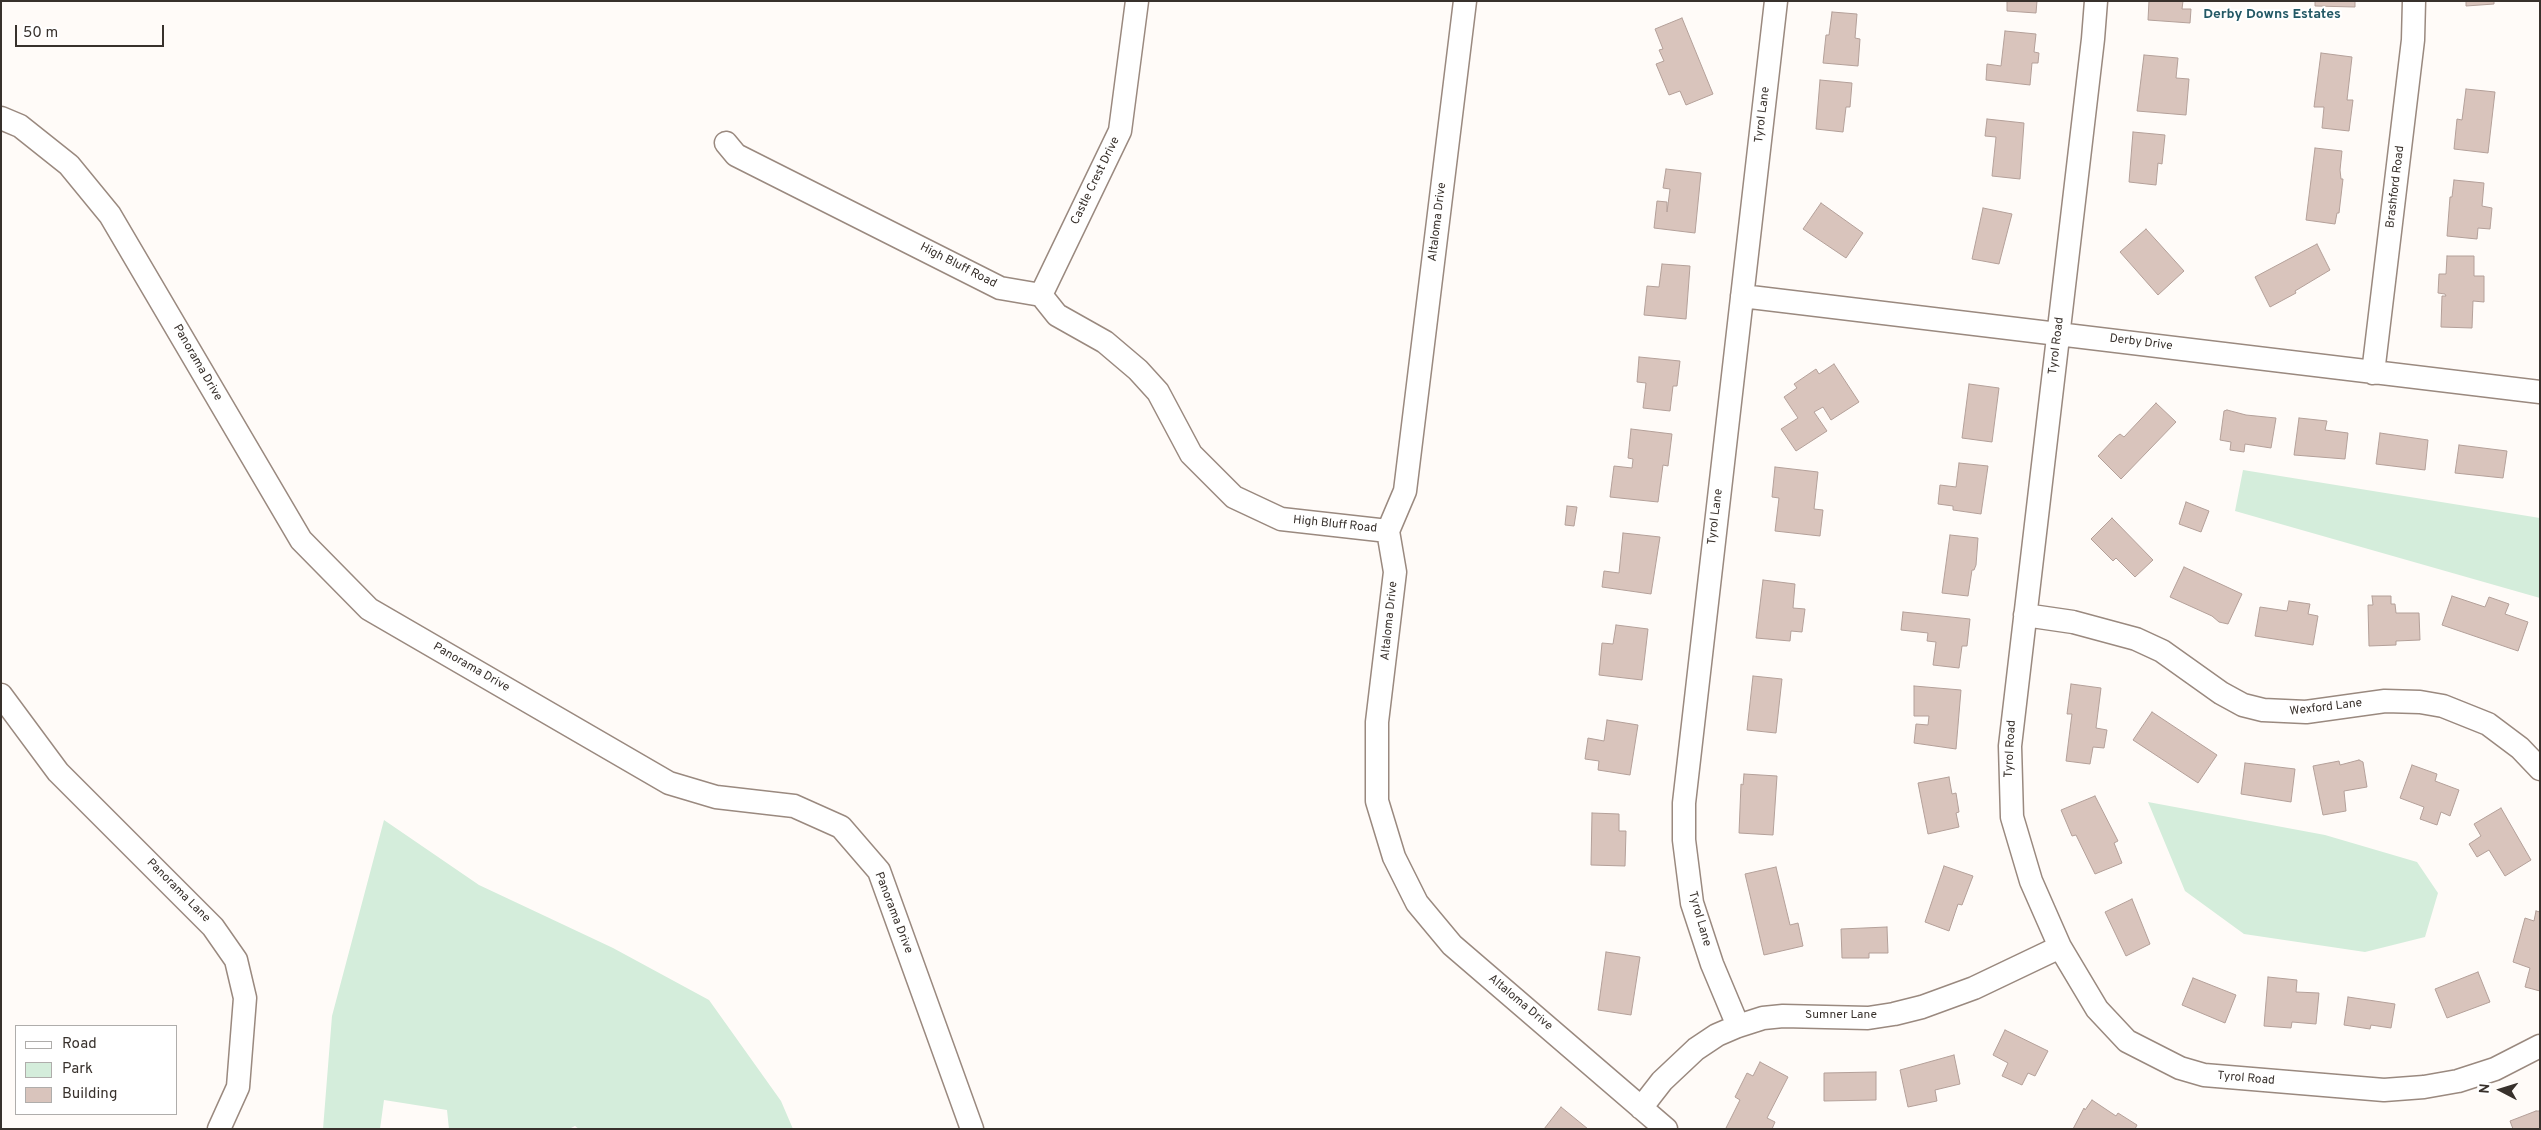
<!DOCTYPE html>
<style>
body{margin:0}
#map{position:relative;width:2541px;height:1130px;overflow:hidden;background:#fffbf8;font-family:Overpass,sans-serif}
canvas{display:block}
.frame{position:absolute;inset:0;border:2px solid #38312c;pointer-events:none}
.legend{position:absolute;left:15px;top:1025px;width:162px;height:90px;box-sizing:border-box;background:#fff;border:1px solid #afadab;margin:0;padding:6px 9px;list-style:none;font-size:15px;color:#38312c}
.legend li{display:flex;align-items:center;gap:10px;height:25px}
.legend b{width:25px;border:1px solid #afadab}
.north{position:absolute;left:2476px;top:1065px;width:50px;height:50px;-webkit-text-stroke:4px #fff;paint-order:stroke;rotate:275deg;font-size:14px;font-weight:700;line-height:20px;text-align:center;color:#38312c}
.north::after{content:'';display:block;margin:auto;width:18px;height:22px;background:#38312c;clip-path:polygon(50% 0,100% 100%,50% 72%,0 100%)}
.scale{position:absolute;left:15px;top:25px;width:149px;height:22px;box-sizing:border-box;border:2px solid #38312c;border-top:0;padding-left:6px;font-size:15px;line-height:18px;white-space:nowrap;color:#38312c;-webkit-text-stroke:4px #fff;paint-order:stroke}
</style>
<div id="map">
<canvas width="2541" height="1130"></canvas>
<div class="frame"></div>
<ul class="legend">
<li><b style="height:6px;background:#fff"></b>Road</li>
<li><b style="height:14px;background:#d4eddb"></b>Park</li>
<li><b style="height:14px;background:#d9c4bc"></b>Building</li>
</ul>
<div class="north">N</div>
<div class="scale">50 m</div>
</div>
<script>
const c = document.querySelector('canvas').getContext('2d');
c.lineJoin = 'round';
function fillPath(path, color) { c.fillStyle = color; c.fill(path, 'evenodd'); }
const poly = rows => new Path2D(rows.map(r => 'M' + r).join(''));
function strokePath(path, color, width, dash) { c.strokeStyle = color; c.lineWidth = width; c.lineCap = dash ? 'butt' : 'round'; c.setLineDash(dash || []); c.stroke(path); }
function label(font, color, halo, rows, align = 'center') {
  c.font = font + ' Overpass,sans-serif'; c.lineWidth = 4; c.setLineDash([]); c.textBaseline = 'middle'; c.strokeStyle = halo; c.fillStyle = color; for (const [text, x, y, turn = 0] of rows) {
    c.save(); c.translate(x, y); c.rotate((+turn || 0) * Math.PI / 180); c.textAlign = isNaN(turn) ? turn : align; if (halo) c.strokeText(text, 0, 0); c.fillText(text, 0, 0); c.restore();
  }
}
fillPath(poly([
 [2243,470,2540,518,2540,598,2235,511],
 [2148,802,2325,835,2417,862,2438,893,2425,937,2365,952,2244,934,2185,891],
 [384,820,479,885,613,948,709,1000,781,1101,793,1129,579,1129,575,1126,569,1129,449,1129,447,1110,384,1100,380,1129,323,1129,332,1016]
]), '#d4eddb');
const building = poly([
 [2007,1,2037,1,2036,13,2007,11,2007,1],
 [2149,1,2183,1,2182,9,2191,9,2190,23,2148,20,2149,1],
 [2315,1,2355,1,2355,7,2315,6,2315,1],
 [2466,1,2494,1,2494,4,2466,6,2466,1],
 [1832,12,1857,14,1855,38,1860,39,1858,66,1823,63,1826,35,1829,35,1832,12],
 [1682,18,1713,94,1686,105,1680,91,1669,95,1656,64,1664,61,1659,50,1663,49,1655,29,1682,18],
 [2005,31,2036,34,2034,52,2039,53,2038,63,2032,63,2030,85,1986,80,1987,64,2001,66,2005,31],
 [2321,53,2352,57,2347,100,2353,100,2349,131,2322,128,2324,107,2314,107,2321,53],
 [2144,55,2178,58,2176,78,2189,79,2186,115,2137,111,2144,55],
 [1820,80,1852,83,1850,107,1846,107,1843,132,1816,129,1820,80],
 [2466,89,2495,92,2488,153,2454,149,2457,119,2462,120,2466,89],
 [1987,119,2024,123,2020,179,1992,176,1996,137,1985,136,1987,119],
 [2133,132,2165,135,2162,164,2158,163,2156,185,2129,182,2133,132],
 [2315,148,2342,151,2340,170,2341,179,2343,179,2339,213,2337,213,2335,224,2306,220,2315,148],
 [1666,169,1701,173,1695,233,1654,228,1657,201,1667,202,1667,212,1670,189,1663,188,1666,169],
 [2454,180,2484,183,2482,206,2492,208,2490,229,2478,228,2477,239,2447,236,2450,197,2452,197,2454,180],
 [1821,203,1863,233,1846,258,1803,229,1821,203],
 [1983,208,2012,214,1999,264,1972,259,1983,208],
 [2146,229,2184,271,2158,295,2120,252,2146,229],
 [2317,244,2330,270,2295,291,2296,293,2270,307,2255,277,2317,244],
 [2447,256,2474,256,2474,276,2484,276,2484,302,2473,301,2472,328,2441,327,2442,296,2446,296,2445,294,2438,293,2439,274,2446,274,2447,256],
 [1662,264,1690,266,1686,319,1644,315,1647,286,1659,287,1662,264],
 [1639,357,1680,361,1677,386,1673,386,1670,411,1643,408,1646,383,1637,382,1639,357],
 [1834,364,1859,402,1831,420,1823,407,1814,412,1827,431,1796,451,1781,429,1798,418,1784,397,1797,388,1794,384,1816,369,1819,374,1834,364],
 [1969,384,1999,388,1992,442,1962,438,1969,384],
 [2156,403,2176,422,2121,479,2098,456,2116,437,2120,434,2124,437,2156,403],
 [2227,410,2246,415,2276,418,2271,448,2245,444,2244,452,2230,450,2231,442,2220,440,2224,411,2227,410],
 [2299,418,2327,421,2325,430,2348,433,2345,459,2294,455,2299,418],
 [1631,429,1672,434,1668,466,1663,465,1658,502,1610,497,1614,466,1632,468,1633,459,1628,458,1631,429],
 [2380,433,2428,440,2425,470,2376,464,2380,433],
 [2459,445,2507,451,2503,478,2455,473,2459,445],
 [1959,463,1988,466,1981,514,1953,510,1953,506,1938,504,1940,485,1956,487,1959,463],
 [1775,467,1818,472,1814,509,1823,510,1820,536,1775,531,1779,498,1772,497,1775,467],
 [2186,502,2209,511,2201,532,2179,524,2186,502],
 [1567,506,1577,507,1574,526,1565,525,1567,506],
 [2112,518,2153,560,2135,577,2116,558,2113,561,2091,539,2112,518],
 [1623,533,1660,537,1651,594,1602,587,1604,571,1619,573,1623,533],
 [1950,535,1978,538,1976,565,1974,570,1972,570,1968,596,1942,593,1950,535],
 [2184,567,2242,594,2228,624,2219,622,2212,616,2170,597,2184,567],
 [1763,580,1795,584,1793,608,1805,609,1802,632,1791,631,1790,641,1756,638,1763,580],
 [2372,596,2391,596,2391,604,2395,604,2396,613,2419,613,2420,640,2396,641,2396,645,2369,646,2368,605,2373,605,2372,596],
 [2452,596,2485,607,2489,597,2509,604,2505,614,2528,622,2518,651,2442,625,2452,596],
 [2289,601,2310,604,2308,614,2318,616,2313,645,2255,636,2260,607,2287,611,2289,601],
 [1903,612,1970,619,1967,646,1962,646,1959,668,1933,665,1936,642,1927,641,1928,633,1901,630,1903,612],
 [1616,625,1648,629,1642,680,1599,675,1602,643,1613,644,1616,625],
 [1753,676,1782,679,1776,733,1747,730,1753,676],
 [2071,684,2101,688,2096,728,2107,730,2104,748,2093,747,2090,764,2066,761,2072,714,2067,714,2071,684],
 [1914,686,1961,690,1956,749,1914,743,1916,724,1928,725,1929,716,1914,716,1914,686],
 [2152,712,2217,755,2198,783,2133,740,2152,712],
 [1607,720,1638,725,1630,775,1598,770,1599,761,1585,759,1588,738,1604,741,1607,720],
 [2359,760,2363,762,2367,787,2344,791,2346,811,2323,815,2313,766,2339,761,2340,765,2359,760],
 [2245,763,2295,769,2291,802,2241,794,2245,763],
 [2412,765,2437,774,2435,781,2459,790,2450,816,2441,812,2437,825,2420,819,2424,807,2400,798,2412,765],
 [1744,774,1777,776,1773,835,1739,833,1741,784,1743,785,1744,774],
 [1949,777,1952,794,1956,793,1959,812,1956,813,1959,827,1928,834,1918,783,1949,777],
 [2095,796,2118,841,2114,843,2122,863,2095,874,2076,835,2072,836,2061,810,2095,796],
 [2501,808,2531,860,2505,876,2489,850,2477,857,2469,844,2481,836,2474,824,2501,808],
 [1592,813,1619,814,1619,831,1626,831,1625,866,1591,865,1592,813],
 [1944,866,1973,876,1962,905,1958,904,1949,931,1925,922,1944,866],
 [1776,867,1790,925,1798,923,1803,946,1764,955,1745,874,1776,867],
 [2132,899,2150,944,2126,956,2105,912,2132,899],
 [2536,911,2540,912,2540,991,2525,987,2530,968,2513,962,2525,918,2534,921,2536,911],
 [1887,927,1888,953,1869,953,1869,958,1842,958,1841,929,1887,927],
 [1606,952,1640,957,1631,1015,1598,1010,1606,952],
 [2478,972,2490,1002,2447,1018,2435,989,2478,972],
 [2268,977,2297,980,2296,992,2319,993,2316,1024,2292,1022,2291,1028,2264,1026,2268,977],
 [2193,978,2236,995,2225,1023,2182,1005,2193,978],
 [2348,997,2395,1004,2391,1028,2371,1025,2370,1029,2344,1025,2348,997],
 [2005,1030,2048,1051,2035,1076,2028,1073,2022,1085,2002,1076,2008,1063,1993,1055,2005,1030],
 [1954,1055,1960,1084,1935,1090,1937,1101,1908,1107,1900,1070,1954,1055],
 [1760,1062,1788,1077,1767,1118,1775,1122,1772,1129,1728,1129,1726,1128,1740,1100,1735,1097,1747,1073,1753,1076,1760,1062],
 [1876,1072,1876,1100,1824,1101,1824,1073,1876,1072],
 [2092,1100,2116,1116,2118,1113,2137,1125,2135,1129,2073,1129,2084,1108,2085,1110,2092,1100],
 [1561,1107,1588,1129,1544,1129,1561,1107],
 [2536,1111,2540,1111,2540,1129,2513,1129,2510,1121,2536,1111]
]);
fillPath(building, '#d9c4bc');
strokePath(building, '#b4a099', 1);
const minor = poly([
 [1465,1,1405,491,1388,531,1395,572,1377,722,1377,801,1394,857,1417,903,1452,945,1666,1129],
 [2096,1,2093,39,2010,746,2012,817,2031,881,2060,947,2097,1009,2127,1041,2180,1068,2204,1075,2384,1090,2424,1087,2458,1081,2495,1069,2540,1046],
 [1,118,20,126,69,165,110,215,301,540,369,609,669,783,716,797,794,806,841,827,879,871,972,1129],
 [726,143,736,155,1000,288,1041,295,1057,315,1105,342,1138,370,1158,392,1191,454,1234,497,1281,519,1388,531],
 [1041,295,1120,131,1137,1],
 [1742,296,2540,392],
 [2373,373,2413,40,2414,1],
 [2025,615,2073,622,2136,639,2162,651,2221,693,2243,705,2263,710,2306,712,2385,701,2420,702,2443,706,2488,724,2520,748,2540,769],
 [1,695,58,772,213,927,236,960,245,998,238,1087,219,1129],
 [1738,1026,1712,964,1692,903,1684,840,1684,803,1776,1],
 [1641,1108,1662,1081,1696,1049,1717,1035,1738,1026,1763,1018,1783,1016,1868,1018,1894,1014,1922,1007,1974,988,2060,947]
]);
strokePath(minor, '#9a897f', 25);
strokePath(minor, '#fff', 22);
label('12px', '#38312c', '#fff', [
 ["Tyrol Lane",1763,115,-83],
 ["Castle Crest Drive",1096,181,-64],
 ["Brashford Road",2396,187,-83],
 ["Altaloma Drive",1438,222,-83],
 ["High Bluff Road",958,266,27],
 ["Derby Drive",2141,343,7],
 ["Tyrol Road",2057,346,-83],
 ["Panorama Drive",197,363,60],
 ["Tyrol Lane",1716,517,-83],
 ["High Bluff Road",1335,525,6],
 ["Altaloma Drive",1390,621,-84],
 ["Panorama Drive",471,668,30],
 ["Wexford Lane",2326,708,-7],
 ["Tyrol Road",2011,749,-87],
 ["Panorama Lane",178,891,45],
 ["Panorama Drive",893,913,69],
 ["Tyrol Lane",1699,919,74],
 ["Altaloma Drive",1520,1003,40],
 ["Sumner Lane",1841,1016],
 ["Tyrol Road",2246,1079,5]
]);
label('bold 14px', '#235966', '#fff', [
 ["Derby Downs Estates",2272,15]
]);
</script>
